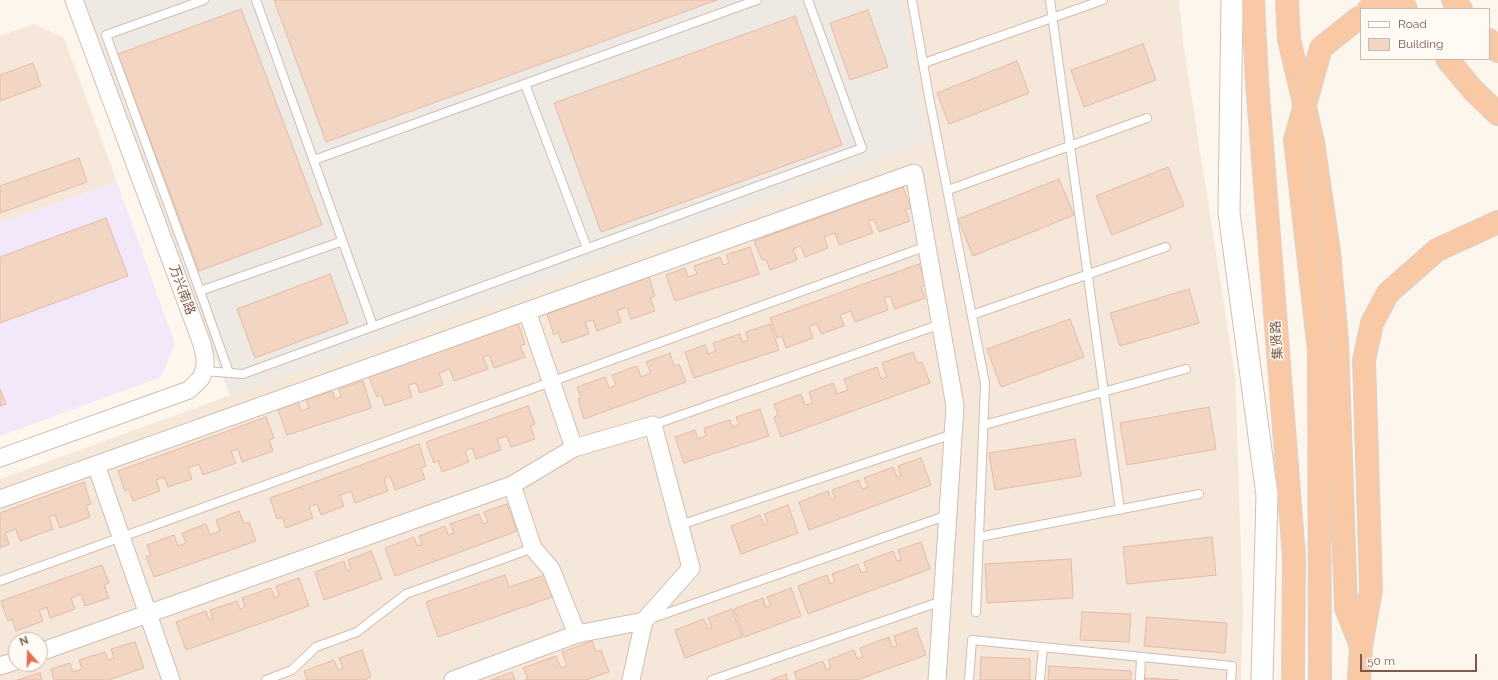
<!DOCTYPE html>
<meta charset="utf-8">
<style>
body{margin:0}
#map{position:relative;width:1498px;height:680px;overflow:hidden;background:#fdf6ec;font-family:Raleway,sans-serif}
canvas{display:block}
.legend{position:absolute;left:1360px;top:8px;width:130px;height:52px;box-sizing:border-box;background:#fffaf3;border:1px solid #cabbb1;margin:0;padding:5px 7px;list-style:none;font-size:12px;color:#7a5c4d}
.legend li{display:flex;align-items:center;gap:8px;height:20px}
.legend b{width:20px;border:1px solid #cabbb1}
.north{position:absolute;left:8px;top:632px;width:40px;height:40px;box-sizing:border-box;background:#fffaf3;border:1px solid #cabbb1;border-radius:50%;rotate:340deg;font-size:11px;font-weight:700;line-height:16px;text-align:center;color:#7a5c4d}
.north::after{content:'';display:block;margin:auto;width:14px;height:18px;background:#e76f51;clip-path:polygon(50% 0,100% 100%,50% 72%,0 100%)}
.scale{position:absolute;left:1360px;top:654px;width:117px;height:18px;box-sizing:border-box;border:2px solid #7a5c4d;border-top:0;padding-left:5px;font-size:12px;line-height:14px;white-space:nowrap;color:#7a5c4d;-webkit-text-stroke:3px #fffaf3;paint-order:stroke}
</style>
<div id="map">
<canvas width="1498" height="680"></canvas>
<ul class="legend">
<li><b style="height:5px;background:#fff"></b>Road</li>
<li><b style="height:11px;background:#f3d5c3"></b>Building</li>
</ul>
<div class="north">N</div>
<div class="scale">50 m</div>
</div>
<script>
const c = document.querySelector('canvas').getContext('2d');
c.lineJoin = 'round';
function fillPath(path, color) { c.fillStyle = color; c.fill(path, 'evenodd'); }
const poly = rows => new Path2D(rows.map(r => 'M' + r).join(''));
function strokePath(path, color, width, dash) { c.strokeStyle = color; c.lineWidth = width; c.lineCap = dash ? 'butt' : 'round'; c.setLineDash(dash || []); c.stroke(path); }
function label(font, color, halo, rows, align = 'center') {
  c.font = font + ' Raleway,"Noto Sans SC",sans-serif'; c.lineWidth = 3; c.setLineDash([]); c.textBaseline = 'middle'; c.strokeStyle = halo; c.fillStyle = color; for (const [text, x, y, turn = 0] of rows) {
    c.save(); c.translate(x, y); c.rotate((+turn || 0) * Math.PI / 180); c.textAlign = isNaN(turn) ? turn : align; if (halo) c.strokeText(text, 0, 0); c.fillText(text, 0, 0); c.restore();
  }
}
fillPath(poly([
 [902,0,1179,0,1183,42,1235,375,1243,611,1241,680,0,680,0,479,928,142],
 [16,640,40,640,40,664,16,664],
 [34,24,64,38,117,182,0,223,0,36]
]), '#f5e8da');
fillPath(poly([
 [83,0,902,0,928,142,230,396]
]), '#efe9e4');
fillPath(poly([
 [117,182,175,344,161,377,0,436,0,223]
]), '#f3e8fa');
const building = poly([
 [274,0,717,0,326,142,274,0],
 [241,9,322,225,199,271,118,54,241,9],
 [868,10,888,67,850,80,830,23,868,10],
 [795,16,842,145,601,232,554,103,795,16],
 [1143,44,1156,80,1084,107,1071,70,1143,44],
 [1017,61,1029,93,949,124,937,93,1017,61],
 [33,63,41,86,0,101,0,75,33,63],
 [79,158,87,182,0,213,0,186,79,158],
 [1168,167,1184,206,1112,235,1096,196,1168,167],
 [1059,179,1074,215,973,256,958,219,1059,179],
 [903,187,911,208,905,210,910,221,879,232,874,219,868,221,873,233,839,245,835,233,824,237,828,248,805,257,801,246,793,249,797,260,770,270,766,259,762,260,754,241,903,187],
 [106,218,128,276,0,323,0,257,106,218],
 [750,247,759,274,675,301,666,275,685,268,688,277,697,274,694,266,720,257,723,265,729,263,726,255,750,247],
 [919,264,926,285,921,287,925,298,895,309,890,296,884,298,888,310,855,322,851,311,840,315,844,326,821,334,817,324,809,327,813,338,786,348,782,336,777,338,770,318,919,264],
 [330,274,348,323,255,358,237,309,330,274],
 [649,277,655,296,650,298,655,311,631,319,627,307,617,311,621,322,597,331,593,320,585,322,589,334,562,343,558,332,554,335,547,314,649,277],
 [1189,289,1199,323,1120,346,1110,313,1189,289],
 [1070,319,1084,357,1001,387,987,349,1070,319],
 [518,323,525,344,520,346,525,357,494,368,489,355,483,357,488,369,454,381,450,369,439,373,443,385,420,393,416,383,408,385,412,397,385,406,381,395,377,397,369,377,518,323],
 [770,324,779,350,694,378,685,352,705,345,708,354,716,351,713,343,740,334,742,342,748,340,746,332,770,324],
 [913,352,917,363,922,362,930,383,781,437,774,417,778,415,774,404,801,394,805,405,813,403,809,392,833,383,837,394,848,390,844,379,877,367,881,379,887,377,882,363,913,352],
 [670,353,674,366,679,364,686,382,584,419,578,399,581,398,577,387,605,377,609,388,616,385,612,375,637,366,641,377,651,373,646,362,670,353],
 [363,381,371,408,287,435,278,409,298,402,301,411,309,408,306,400,332,391,335,399,341,397,339,389,363,381],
 [0,389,6,404,0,406,0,389],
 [528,406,535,424,530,426,535,439,511,447,507,436,497,439,501,450,476,459,472,448,465,451,469,462,442,472,438,460,434,463,426,442,528,406],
 [1209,407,1216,449,1127,465,1120,423,1209,407],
 [760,409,769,436,684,463,675,437,695,430,698,439,706,436,704,428,730,420,732,427,739,425,736,417,760,409],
 [266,417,274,438,269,440,273,451,242,462,238,449,231,451,236,463,203,475,199,464,188,468,192,479,168,487,164,477,156,480,160,491,133,501,129,489,125,491,118,471,266,417],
 [1075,439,1081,476,995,490,989,453,1075,439],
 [419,444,426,466,421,468,425,479,395,490,390,476,384,479,388,491,355,503,351,491,340,495,344,506,321,515,317,504,309,507,313,518,286,528,282,517,277,519,270,498,419,444],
 [921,458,931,485,809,530,799,502,828,491,831,500,835,498,832,490,859,480,862,489,868,487,864,478,893,467,897,477,901,476,898,466,921,458],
 [84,482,91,504,86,505,90,517,60,528,55,515,49,517,53,529,20,541,16,529,5,533,9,544,0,548,0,513,84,482],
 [507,504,517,531,395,576,385,548,414,537,417,546,422,545,419,536,445,526,448,535,454,533,450,524,479,514,483,524,488,522,484,512,507,504],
 [788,505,798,533,741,554,731,526,760,515,764,525,768,523,764,514,788,505],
 [239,511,244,524,249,522,256,541,154,577,146,556,151,556,147,545,174,535,178,546,186,543,182,533,206,524,210,535,220,531,216,520,239,511],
 [1212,537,1216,575,1127,584,1123,547,1212,537],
 [921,542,930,569,808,614,798,586,827,575,830,584,835,582,832,574,858,564,861,573,867,571,864,562,893,551,897,561,901,560,898,550,921,542],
 [371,551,382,579,324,600,315,572,344,561,347,571,351,569,348,560,371,551],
 [1071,559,1073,598,987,603,985,564,1071,559],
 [102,565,109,583,104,585,109,598,85,606,81,594,71,598,75,609,50,618,47,607,39,610,43,621,16,631,12,619,8,621,1,601,102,565],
 [505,575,509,587,545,575,552,597,438,637,426,602,505,575],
 [299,578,309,606,186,650,176,622,206,611,209,620,213,619,210,610,237,601,240,609,245,607,242,598,271,588,275,598,279,596,276,586,299,578],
 [791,588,801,616,744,637,734,609,763,598,766,608,771,606,767,597,791,588],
 [732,609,742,637,685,658,675,630,704,619,708,629,712,628,708,618,732,609],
 [1082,612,1131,614,1129,642,1080,640,1082,612],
 [1147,617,1227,623,1225,653,1144,646,1147,617],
 [916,628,926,655,857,680,797,680,794,672,823,661,826,670,831,668,828,660,854,650,857,659,863,657,860,648,889,637,892,647,897,646,894,636,916,628],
 [592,641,596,652,601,650,609,672,586,680,525,680,528,679,523,668,556,656,561,668,567,666,562,652,592,641],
 [135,642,144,668,108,680,54,680,51,669,70,663,73,672,82,669,79,660,105,652,108,660,114,658,111,649,135,642],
 [362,650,371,677,364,680,307,680,304,671,334,660,338,670,343,668,339,658,362,650],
 [981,657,1030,659,1030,680,980,680,981,657],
 [1049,666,1131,671,1131,680,1048,680,1049,666],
 [512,672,515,680,491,680,512,672],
 [40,673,42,680,17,680,40,673],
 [786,674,788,680,771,680,786,674],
 [1145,678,1179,680,1145,680,1145,678]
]);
fillPath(building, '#f3d5c3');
strokePath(building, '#e6bba3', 1);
const service = poly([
 [256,0,373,326],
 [912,0,929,97,985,383,976,612],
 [1050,0,1120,510],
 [924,63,1103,0],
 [525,84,587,248],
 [314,160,757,0],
 [948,190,1147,118],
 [200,291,106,35,204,0],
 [972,315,1166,247],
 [204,371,243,374,862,148,808,0],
 [229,373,200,291,343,241],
 [653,425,941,324],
 [984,425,1186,369],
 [680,525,953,434],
 [979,537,1199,494],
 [0,581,927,246],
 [650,619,948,515],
 [266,680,292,670,316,647,357,632,406,594,533,548],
 [712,680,942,601],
 [969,680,972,640,1232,666,1231,680],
 [1040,680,1043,647],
 [1140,680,1141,657]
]);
const minor = poly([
 [527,311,914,173,955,406,937,680],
 [574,448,512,485,533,548,551,569,577,634],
 [0,458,189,390,201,378,205,368,205,358,202,344,74,0],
 [96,465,171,680],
 [0,499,527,311,574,448,653,425,691,568,644,621,631,680],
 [40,652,512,485],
 [0,666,16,661],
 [453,680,577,634,644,621]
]);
const tertiary = poly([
 [1232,0,1229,213,1267,495,1262,680]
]);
const trunk = poly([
 [1253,0,1257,82,1294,557,1293,680],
 [1287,0,1289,39,1313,142,1329,252,1337,341,1346,608,1361,646],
 [1399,0,1406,9],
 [1453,0,1461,9],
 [1369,9,1380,0],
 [1489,40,1498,51],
 [1447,59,1473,90,1498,114],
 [1319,351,1320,680],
 [1359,680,1361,646,1371,590,1364,360,1372,323,1388,293,1437,250,1498,222]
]);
strokePath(service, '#d1beb0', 10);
strokePath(minor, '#d1beb0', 19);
strokePath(tertiary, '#d1beb0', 23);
strokePath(trunk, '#dad1cd', 24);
strokePath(service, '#fff', 8);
strokePath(minor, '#fff', 17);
strokePath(tertiary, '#fff', 21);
strokePath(trunk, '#f9c8a4', 22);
const trunkBridge = poly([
 [1319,351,1295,140,1321,48,1361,16]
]);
strokePath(trunkBridge, '#dad1cd', 24, []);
strokePath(trunkBridge, '#f9c8a4', 22);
label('13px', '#7a5c4d', '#fffaf3', [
 ["万兴南路",182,290,70],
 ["集贤路",1277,340,-94]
]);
</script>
